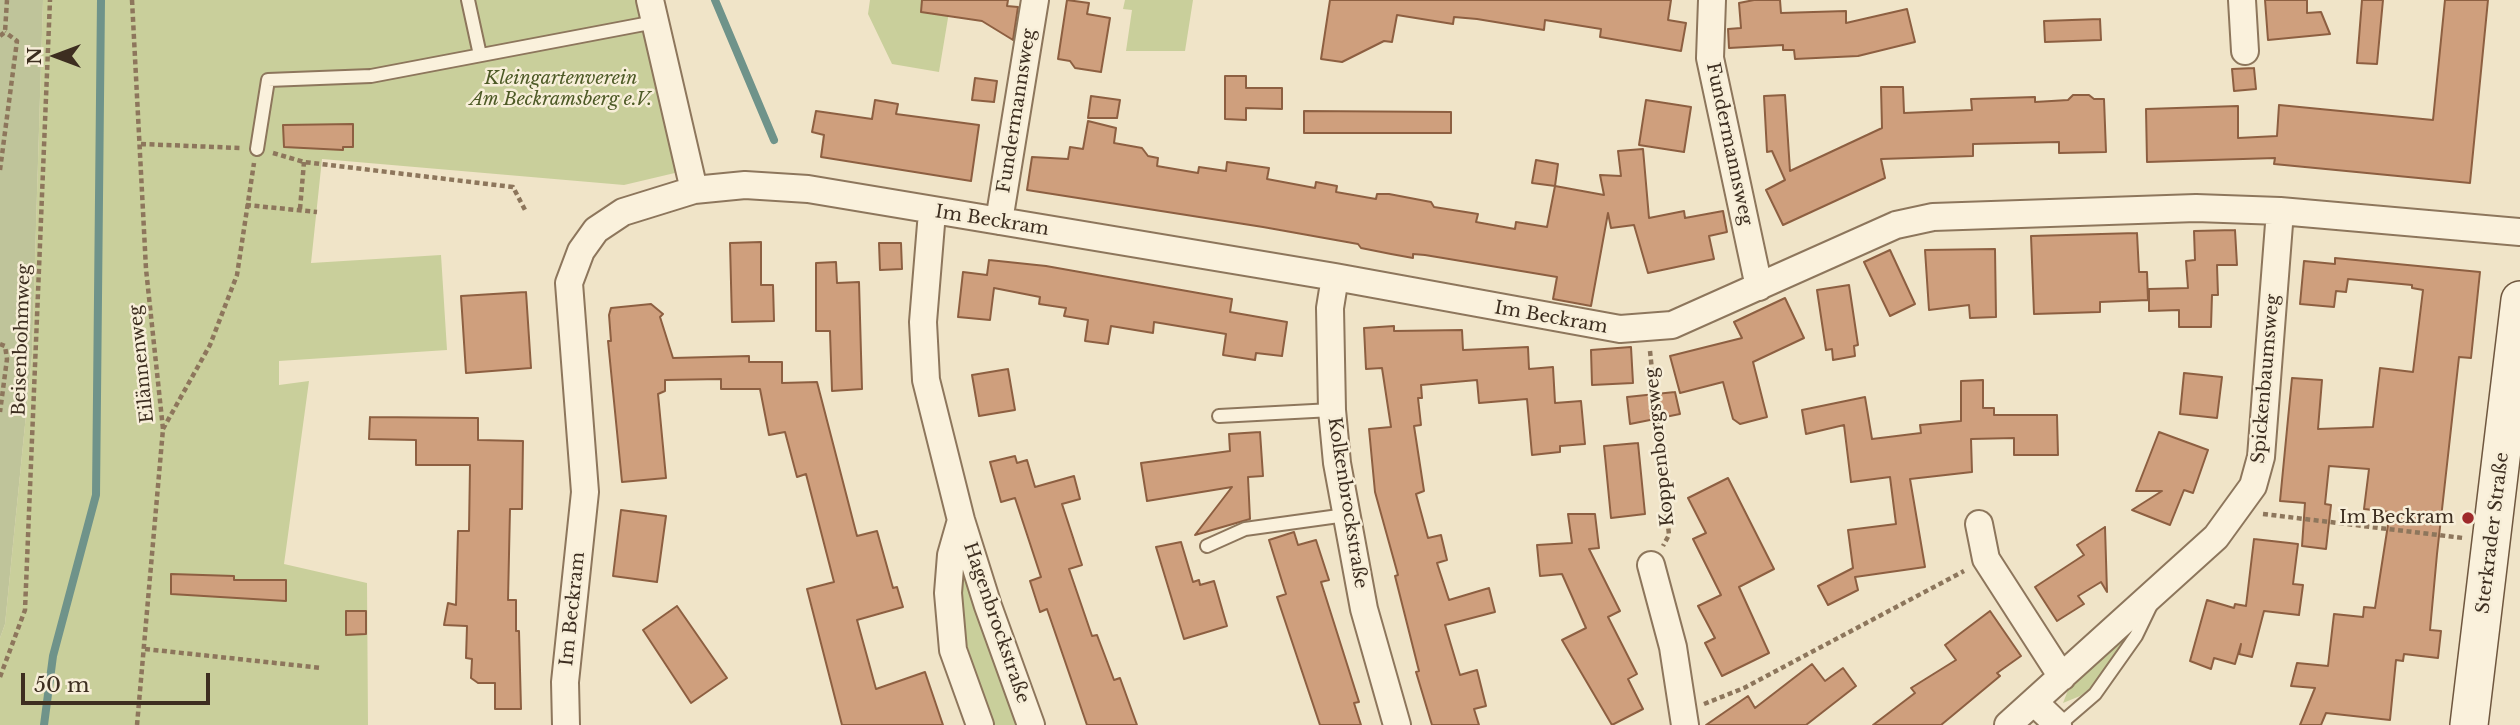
<!DOCTYPE html>
<meta charset="utf-8">
<style>
body{margin:0}
#map{position:relative;width:2520px;height:725px;overflow:hidden;background:#f0e4c8;font-family:"Libre Baskerville",serif}
canvas{display:block}
.north{position:absolute;left:21px;top:21px;width:70px;height:70px;-webkit-text-stroke:5px #f7eed8;paint-order:stroke;rotate:270deg;font-size:19px;font-weight:700;line-height:28px;text-align:center;color:#3d2e20}
.north::after{content:'';display:block;margin:auto;width:24px;height:32px;background:#3d2e20;clip-path:polygon(50% 0,100% 100%,50% 72%,0 100%)}
.scale{position:absolute;left:21px;top:673px;width:189px;height:32px;box-sizing:border-box;border:4px solid #3d2e20;border-top:0;padding-left:9px;font-size:21px;line-height:24px;white-space:nowrap;color:#3d2e20;-webkit-text-stroke:5px #f7eed8;paint-order:stroke}
</style>
<div id="map">
<canvas width="2520" height="725"></canvas>
<div class="north">N</div>
<div class="scale">50 m</div>
</div>
<script>
const c = document.querySelector('canvas').getContext('2d');
c.lineJoin = 'round';
function fillPath(path, color) { c.fillStyle = color; c.fill(path, 'evenodd'); }
const poly = rows => new Path2D(rows.map(r => 'M' + r).join(''));
function strokePath(path, color, width, dash) { c.strokeStyle = color; c.lineWidth = width; c.lineCap = dash ? 'butt' : 'round'; c.setLineDash(dash || []); c.stroke(path); }
function label(font, color, halo, rows, align = 'center') {
  c.font = font + ' "Libre Baskerville",serif'; c.lineWidth = 5; c.setLineDash([]); c.textBaseline = 'middle'; c.strokeStyle = halo; c.fillStyle = color; for (const [text, x, y, turn = 0] of rows) {
    c.save(); c.translate(x, y); c.rotate((+turn || 0) * Math.PI / 180); c.textAlign = isNaN(turn) ? turn : align; if (halo) c.strokeText(text, 0, 0); c.fillText(text, 0, 0); c.restore();
  }
}
fillPath(poly([
 [43,0,641,0,679,172,624,185,322,159,311,263,441,255,447,350,279,361,279,385,309,381,284,564,367,583,368,725,0,725,0,638,5,624,32,355],
 [870,0,951,0,939,72,892,64,868,14],
 [1125,0,1193,0,1185,51,1126,51,1132,10,1123,9],
 [962,574,965,574,1019,725,993,725,965,639,960,604],
 [2125,636,2128,638,2092,687,2080,696,2063,703,2070,685]
]), '#c9cf9b');
fillPath(poly([
 [0,0,43,0,32,355,5,624,0,638]
]), '#bfc49a');
strokePath(poly([
 [715,0,774,140],
 [44,725,53,656,96,495,101,0]
]), '#6f938a', 8);
const building = poly([
 [922,0,1008,0,1007,6,1018,7,1013,40,982,21,921,12,922,0],
 [1067,0,1089,3,1087,14,1110,18,1101,72,1075,68,1070,61,1058,59,1067,0],
 [1330,0,1671,0,1668,20,1686,23,1681,51,1600,37,1601,29,1545,20,1544,30,1477,19,1454,17,1453,24,1397,15,1392,42,1384,41,1342,62,1321,59,1330,0],
 [1754,0,1780,0,1781,13,1846,11,1846,23,1907,9,1915,42,1858,56,1795,59,1794,50,1783,50,1783,45,1729,48,1728,29,1741,28,1739,3,1754,0],
 [2265,0,2307,0,2307,13,2321,12,2330,34,2268,40,2265,0],
 [2362,0,2383,0,2377,64,2357,63,2362,0],
 [2445,0,2488,0,2470,183,2274,164,2275,158,2147,162,2146,109,2238,106,2238,138,2277,136,2279,105,2433,120,2445,0],
 [2100,19,2101,40,2045,42,2044,21,2100,19],
 [2254,68,2256,89,2234,91,2232,69,2254,68],
 [1225,76,1246,76,1246,88,1282,88,1282,109,1246,108,1246,120,1225,119,1225,76],
 [975,78,997,81,994,102,972,100,975,78],
 [1881,87,1903,87,1904,113,1972,110,1971,99,2035,97,2035,102,2068,100,2073,95,2089,95,2094,99,2104,99,2106,152,2059,153,2059,142,1973,144,1973,156,1881,159,1885,178,1783,225,1766,190,1785,180,1772,151,1767,152,1764,96,1785,95,1790,171,1882,128,1881,87],
 [1091,96,1120,100,1117,118,1088,118,1091,96],
 [875,100,898,104,896,114,979,125,971,181,821,157,824,135,812,132,816,111,872,119,875,100],
 [1646,100,1691,107,1684,152,1639,145,1646,100],
 [1304,111,1451,112,1451,133,1304,133,1304,111],
 [1088,121,1116,128,1114,143,1142,148,1148,156,1158,158,1157,166,1198,173,1199,167,1226,171,1227,162,1269,168,1267,179,1315,188,1316,182,1337,186,1336,192,1376,199,1377,194,1389,194,1431,202,1434,207,1478,214,1476,222,1515,229,1516,222,1547,227,1555,186,1604,195,1600,175,1621,176,1618,151,1643,149,1649,218,1684,211,1685,218,1723,211,1727,232,1709,236,1714,259,1648,273,1634,225,1611,228,1608,213,1591,306,1553,299,1557,277,1425,255,1413,254,1413,258,1391,254,1361,248,1358,244,1263,227,1027,190,1032,157,1068,159,1070,147,1083,149,1088,121],
 [353,124,353,147,343,147,343,150,284,147,283,125,353,124],
 [1536,160,1558,164,1555,186,1532,183,1536,160],
 [2235,230,2237,265,2217,265,2218,295,2212,295,2211,327,2179,327,2179,310,2149,311,2149,289,2188,288,2186,261,2195,260,2194,231,2235,230],
 [2137,233,2139,272,2147,272,2148,300,2100,302,2100,312,2034,314,2031,236,2137,233],
 [761,242,761,285,773,285,774,321,732,322,730,243,761,242],
 [879,243,901,243,902,269,880,270,879,243],
 [1995,249,1996,317,1970,318,1969,305,1929,310,1925,250,1995,249],
 [1890,250,1915,304,1890,316,1864,262,1890,250],
 [2335,258,2480,272,2471,358,2459,357,2437,554,2430,630,2441,631,2438,658,2404,654,2403,661,2396,660,2390,720,2326,713,2321,725,2300,725,2315,688,2291,686,2297,663,2328,666,2334,614,2363,617,2364,607,2375,608,2390,512,2364,509,2369,469,2329,466,2325,504,2331,505,2326,549,2302,546,2305,503,2280,501,2292,378,2322,380,2318,429,2373,427,2380,368,2413,372,2423,290,2412,288,2412,285,2348,279,2346,292,2336,291,2334,307,2300,304,2304,261,2335,264,2335,258],
 [989,260,1046,266,1232,299,1230,312,1287,322,1282,356,1256,353,1255,360,1223,355,1226,334,1154,322,1153,333,1111,326,1108,344,1085,341,1088,320,1064,316,1066,308,1039,304,1040,297,994,288,990,320,958,317,963,272,987,275,989,260],
 [836,262,837,283,859,282,862,389,832,391,830,331,816,331,816,263,836,262],
 [1849,285,1858,345,1854,346,1855,356,1833,360,1832,349,1826,350,1817,290,1849,285],
 [526,292,531,368,466,373,461,296,526,292],
 [1785,298,1804,338,1753,362,1767,417,1740,424,1733,419,1723,382,1680,393,1670,356,1742,338,1734,322,1785,298],
 [651,304,663,314,660,317,673,358,749,356,749,362,782,362,782,383,817,382,857,536,877,531,893,588,897,587,903,607,857,620,876,689,925,672,943,725,842,725,807,589,834,582,806,474,797,477,785,432,769,435,760,389,721,389,721,379,665,380,665,391,658,394,666,478,622,482,608,341,611,341,609,315,611,308,651,304],
 [1394,326,1394,331,1462,330,1463,350,1528,347,1529,369,1553,367,1555,403,1581,401,1585,444,1560,446,1560,452,1532,455,1527,399,1479,403,1477,380,1421,385,1422,398,1418,398,1421,425,1414,426,1424,491,1416,494,1428,538,1441,535,1447,560,1437,563,1449,600,1489,588,1495,612,1445,625,1460,675,1477,670,1486,706,1474,709,1479,725,1432,725,1416,672,1419,671,1395,576,1398,575,1375,492,1369,429,1391,427,1382,368,1366,369,1364,328,1394,326],
 [1631,347,1633,383,1592,385,1591,350,1631,347],
 [1008,369,1015,410,979,416,972,375,1008,369],
 [2184,373,2222,377,2217,418,2180,414,2184,373],
 [1983,380,1983,408,1994,408,1994,415,2057,415,2058,455,2014,455,2014,438,1971,439,1972,472,1910,479,1925,567,1855,577,1858,590,1828,605,1818,586,1853,568,1848,530,1896,524,1890,477,1851,482,1844,425,1806,434,1802,410,1865,397,1872,439,1921,433,1920,425,1961,421,1961,381,1983,380],
 [1675,392,1680,414,1630,424,1627,397,1675,392],
 [370,417,478,418,478,440,523,441,522,509,510,509,508,600,516,600,516,631,519,631,521,709,495,709,495,683,478,683,471,678,472,659,466,658,467,626,444,625,448,603,456,605,458,531,469,531,470,465,416,465,416,440,369,439,370,417],
 [1260,432,1263,476,1248,477,1250,519,1195,535,1232,487,1147,501,1141,463,1230,451,1229,434,1260,432],
 [2159,432,2208,450,2193,493,2184,490,2170,525,2132,510,2162,491,2136,491,2159,432],
 [1638,443,1645,514,1611,518,1604,446,1638,443],
 [1015,456,1017,463,1027,460,1035,487,1074,476,1080,499,1062,504,1082,565,1069,569,1092,636,1097,635,1114,680,1120,678,1137,725,1087,725,1047,609,1040,612,1030,581,1041,577,1015,498,1001,502,990,462,1015,456],
 [1728,478,1774,569,1739,587,1769,653,1722,676,1705,643,1715,638,1698,606,1721,595,1693,539,1706,533,1688,498,1728,478],
 [621,510,666,516,657,582,613,576,621,510],
 [1568,514,1595,514,1599,548,1589,549,1620,611,1608,617,1637,674,1628,679,1643,709,1612,725,1562,640,1586,628,1562,574,1540,576,1537,545,1572,543,1568,514],
 [2105,527,2107,592,2101,582,2078,596,2084,604,2057,621,2035,587,2084,555,2077,545,2105,527],
 [1294,532,1298,545,1316,540,1329,580,1321,582,1359,702,1354,703,1361,725,1320,725,1277,597,1286,594,1269,540,1294,532],
 [2254,539,2298,544,2293,584,2303,585,2299,615,2264,611,2252,657,2239,654,2241,644,2235,664,2214,658,2211,669,2190,661,2207,600,2234,608,2235,604,2246,606,2254,539],
 [1181,542,1193,582,1199,580,1200,585,1214,581,1227,626,1184,639,1156,547,1181,542],
 [171,574,234,576,234,580,286,580,286,601,171,594,171,574],
 [677,606,727,678,691,703,643,630,677,606],
 [346,611,366,611,366,634,346,635,346,611],
 [1990,611,2021,656,1997,673,2000,676,1941,725,1873,725,1915,693,1911,688,1956,660,1945,645,1990,611],
 [1812,664,1825,681,1843,668,1856,686,1806,725,1706,725,1748,696,1755,708,1812,664]
]);
fillPath(building, '#cf9f7d');
strokePath(building, '#8d5f41', 2);
const service = poly([
 [468,0,480,55],
 [257,149,268,80,371,76,655,22],
 [1219,416,1332,410],
 [1207,546,1245,529,1346,515],
 [2059,725,2095,694,2136,636,2150,607]
]);
const minor = poly([
 [650,0,694,190],
 [1712,0,1710,58,1759,287],
 [2242,0,2245,51],
 [932,212,923,322,926,380,961,520,988,606,1031,725],
 [999,221,1035,0],
 [1335,277,1330,308,1332,410,1337,463,1364,609,1397,725],
 [961,520,951,555,948,593,953,650,980,725],
 [1979,524,1986,559,2062,677],
 [1651,565,1673,647,1685,725],
 [2035,703,2058,725],
 [566,725,565,682,585,492,569,283,581,251,596,230,623,212,694,190,745,185,808,189,1335,277,1620,329,1672,325,1896,225,1933,217,2196,208,2280,211,2520,232],
 [2008,725,2216,537,2253,486,2261,457,2280,211]
]);
const secondary = poly([
 [2469,725,2520,300]
]);
strokePath(service, '#8d765c', 16);
strokePath(minor, '#8d765c', 30);
strokePath(secondary, '#6f573f', 40);
strokePath(poly([
 [132,0,146,269,163,429,137,725],
 [0,36,5,32,7,0],
 [141,144,240,148],
 [273,153,304,162,513,187,525,210],
 [0,170,17,41,5,32],
 [246,205,317,212],
 [300,209,304,162],
 [0,344,5,346,7,359,0,412],
 [1650,351,1669,535,1663,546],
 [163,429,210,345,237,275,254,163],
 [2263,514,2463,538],
 [145,649,322,668],
 [0,677,25,610,50,0],
 [1704,704,1744,688,1964,571]
]), '#8d765c', 4.5, [5, 3.5]);
strokePath(service, '#faf1dc', 12);
strokePath(minor, '#faf1dc', 26);
strokePath(secondary, '#faf1dc', 37);
for (const [x, y, r, color] of [
 [2468,518,7,"#9e2a2b"]
]) { const dot = new Path2D(); dot.arc(x, y, r, 0, 2 * Math.PI); c.fillStyle = color; c.fill(dot); strokePath(dot, '#f7eed8', 2.5); }
label('italic 18px', '#4d5a26', '#f7eed8', [
 ["Kleingartenverein",561,79],
 ["Am Beckramsberg e.V.",561,100]
]);
label('18px', '#3d2e20', '#f7eed8', [
 ["Fundermannsweg",1017,111,-81],
 ["Fundermannsweg",1729,144,78],
 ["Im Beckram",992,221,9],
 ["Im Beckram",1551,318,10],
 ["Beisenbohmweg",22,340,-88],
 ["Eilännenweg",142,364,-96],
 ["Spickenbaumsweg",2266,379,-85],
 ["Koppenborgsweg",1660,447,-96],
 ["Kolkenbrockstraße",1347,503,81],
 ["Sterkrader Straße",2493,533,-83],
 ["Im Beckram",573,609,-84],
 ["Hagenbrockstraße",996,623,71]
]);
label('18px', '#3d2e20', '#f7eed8', [
 ["Im Beckram",2454,518]
], 'right');
</script>
